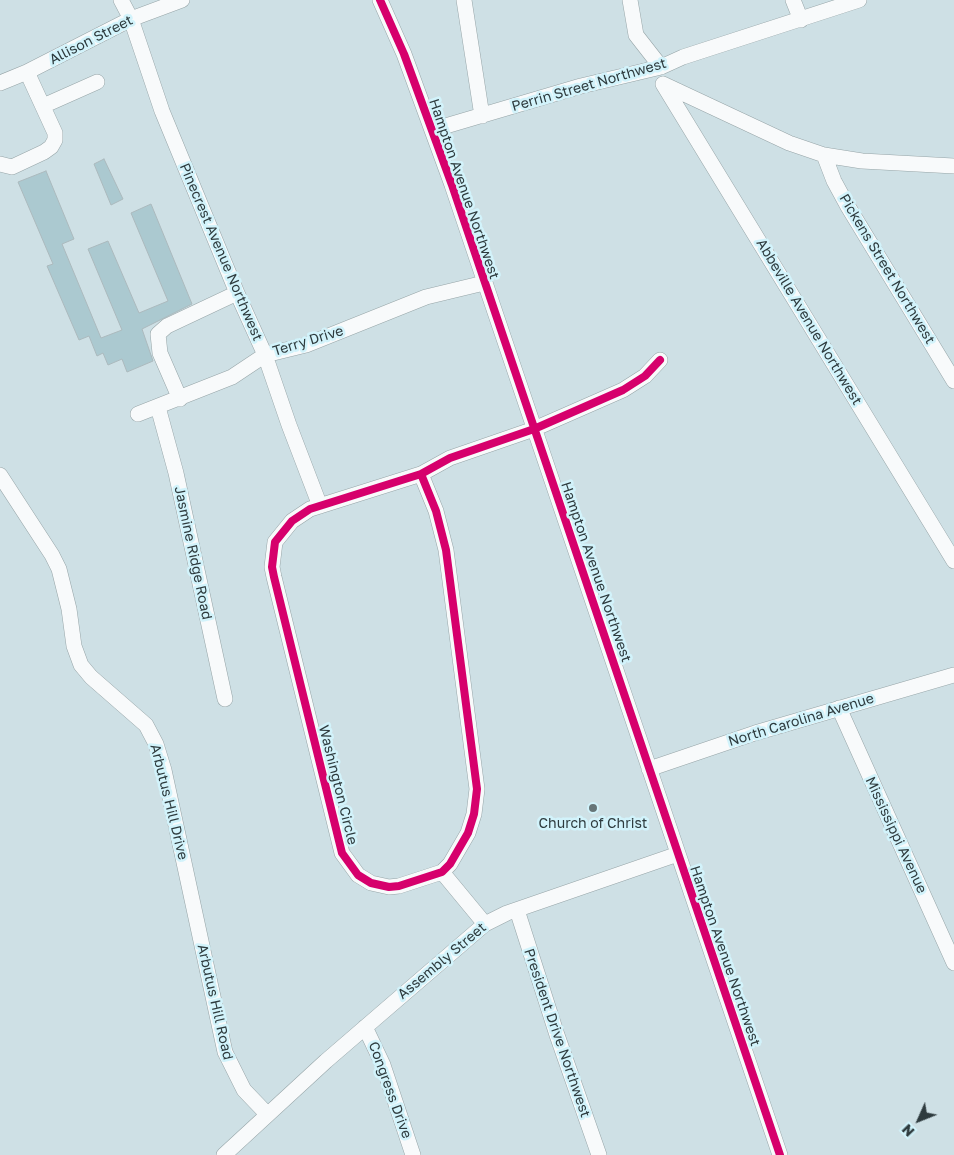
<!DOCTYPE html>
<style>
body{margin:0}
#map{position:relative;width:954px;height:1155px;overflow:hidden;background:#cee0e5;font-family:"Golos Text",sans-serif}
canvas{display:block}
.north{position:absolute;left:894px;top:1095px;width:50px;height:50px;-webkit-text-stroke:4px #d2f3fb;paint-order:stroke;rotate:226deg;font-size:14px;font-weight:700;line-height:20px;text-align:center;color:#2e3b3e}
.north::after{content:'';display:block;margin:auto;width:18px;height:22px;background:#2e3b3e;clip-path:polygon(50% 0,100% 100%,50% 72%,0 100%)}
</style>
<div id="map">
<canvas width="954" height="1155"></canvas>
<div class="north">N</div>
</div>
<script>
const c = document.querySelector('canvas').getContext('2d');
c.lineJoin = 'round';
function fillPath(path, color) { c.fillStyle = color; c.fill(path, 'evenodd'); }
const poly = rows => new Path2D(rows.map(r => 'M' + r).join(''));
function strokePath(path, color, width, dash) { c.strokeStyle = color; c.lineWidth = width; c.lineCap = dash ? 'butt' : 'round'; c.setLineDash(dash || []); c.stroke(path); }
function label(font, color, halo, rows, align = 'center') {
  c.font = font + ' "Golos Text",sans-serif'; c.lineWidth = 5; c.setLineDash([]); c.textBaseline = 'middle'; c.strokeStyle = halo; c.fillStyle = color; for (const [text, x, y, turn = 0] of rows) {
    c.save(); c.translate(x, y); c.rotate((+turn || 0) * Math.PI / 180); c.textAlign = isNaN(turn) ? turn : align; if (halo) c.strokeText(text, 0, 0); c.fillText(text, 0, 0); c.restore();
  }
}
const building = poly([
 [104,159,123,199,111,205,94,164,104,159],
 [46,171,74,239,62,244,101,338,122,330,88,249,108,241,139,313,168,301,131,213,151,204,192,304,142,329,153,361,127,372,122,359,108,365,103,353,97,356,89,336,79,340,47,266,53,264,18,182,46,171]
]);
fillPath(building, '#abc9d0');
strokePath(building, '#abb9bd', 1);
const minor = poly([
 [121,0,131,19,162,111,237,293,265,355,289,425,320,506],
 [380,0,404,54,452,185,780,1155],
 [464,0,482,116],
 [630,0,636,35,661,67],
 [793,0,801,20],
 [0,83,27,72,131,19,182,0],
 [663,84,954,561],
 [663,84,789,143,824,155,862,161,954,166],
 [43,106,97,82],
 [432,130,581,86,661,67,683,57,859,0],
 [824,155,834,181,847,205,954,381],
 [0,164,12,167,44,152,51,147,55,140,55,133,27,72],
 [180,399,160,353,158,334,167,326,237,293],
 [158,407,176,473,225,699],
 [138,414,232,377,265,355,306,345,426,297,484,283],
 [421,474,436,511,446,550,477,789,474,814,468,833,450,864,442,872,399,886,389,887,371,883,358,875,342,853,274,577,272,567,275,542,292,521,310,509,421,474,450,458,534,429,623,390,645,376,660,360],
 [0,475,52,555,59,569,69,609,74,646,81,665,91,677,146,725,156,744,164,770,225,1052,244,1090,267,1114],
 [839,708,954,963],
 [649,769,755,733,954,675],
 [442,872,485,924],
 [517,910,557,1035,599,1155],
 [365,1027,383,1065,413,1155],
 [224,1155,326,1061,485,924,507,913,678,854]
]);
strokePath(minor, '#96a4a7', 16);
strokePath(minor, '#f8fafb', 15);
strokePath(poly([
 [380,0,404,54,452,185,780,1155],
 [421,474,436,511,446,550,477,789,474,814,468,833,450,864,442,872,399,886,389,887,371,883,358,875,342,853,274,577,272,567,275,542,292,521,310,509,421,474,450,458,534,429,623,390,645,376,660,360]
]), '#d6006c', 8);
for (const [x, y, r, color] of [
 [593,808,5,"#667578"]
]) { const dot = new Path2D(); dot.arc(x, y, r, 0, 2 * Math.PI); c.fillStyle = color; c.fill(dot); strokePath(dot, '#d2f3fb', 2); }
label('14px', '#2e3b3e', '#d2f3fb', [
 ["Allison Street",91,40,-27],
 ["Perrin Street Northwest",589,85,-16],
 ["Hampton Avenue Northwest",464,189,71],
 ["Pinecrest Avenue Northwest",221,252,67],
 ["Pickens Street Northwest",887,269,59],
 ["Abbeville Avenue Northwest",809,322,59],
 ["Terry Drive",308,341,-17],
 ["Jasmine Ridge Road",193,553,78],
 ["Hampton Avenue Northwest",596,572,71],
 ["North Carolina Avenue",801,720,-17],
 ["Washington Circle",338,785,76],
 ["Arbutus Hill Drive",169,802,76],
 ["Mississippi Avenue",896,835,65],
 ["Hampton Avenue Northwest",725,956,71],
 ["Assembly Street",442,961,-40],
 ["Arbutus Hill Road",215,1002,77],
 ["President Drive Northwest",557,1033,71],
 ["Congress Drive",390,1090,70]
]);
label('14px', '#2e3b3e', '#d2f3fb', [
 ["Church of Christ",593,824]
]);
</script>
